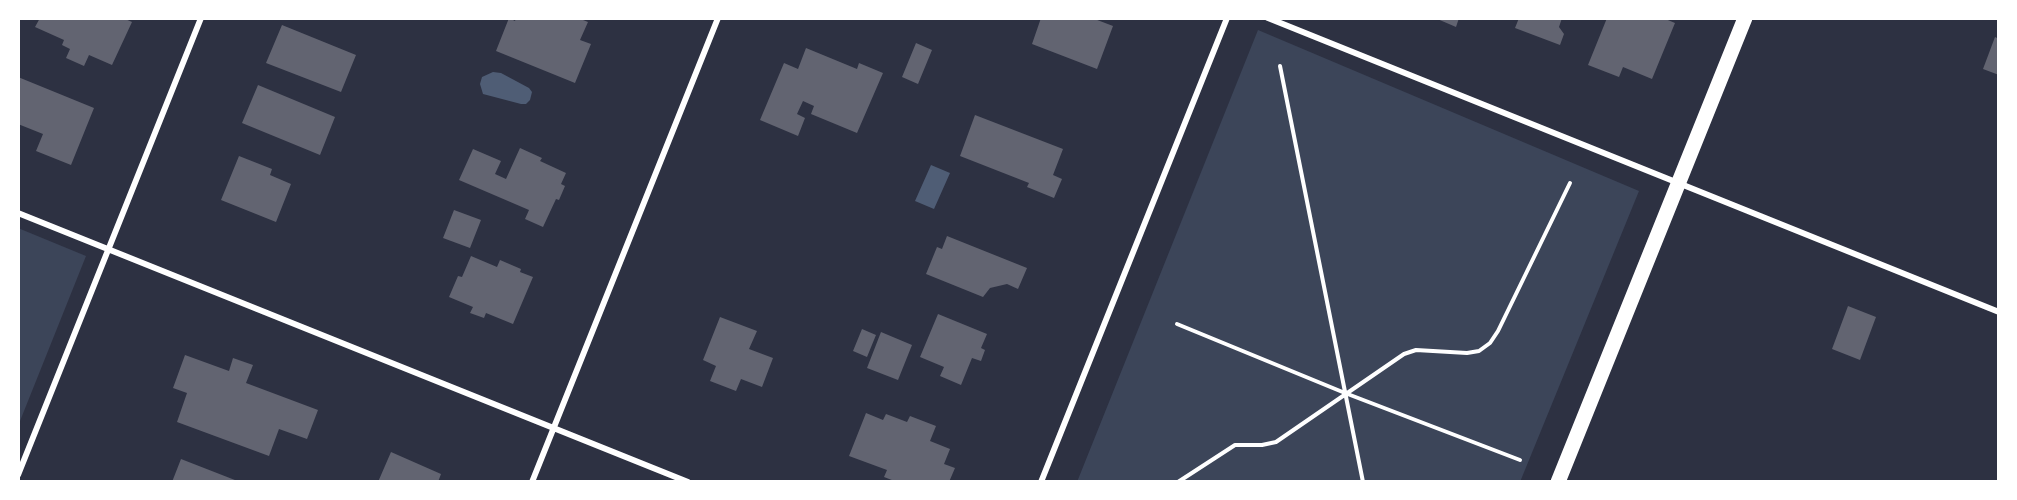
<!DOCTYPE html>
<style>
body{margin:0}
#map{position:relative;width:2017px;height:500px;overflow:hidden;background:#2d3142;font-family:Cabin,sans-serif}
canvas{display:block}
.frame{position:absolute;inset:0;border:20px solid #fff;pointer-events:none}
</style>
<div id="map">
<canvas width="2017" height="500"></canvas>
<div class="frame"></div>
</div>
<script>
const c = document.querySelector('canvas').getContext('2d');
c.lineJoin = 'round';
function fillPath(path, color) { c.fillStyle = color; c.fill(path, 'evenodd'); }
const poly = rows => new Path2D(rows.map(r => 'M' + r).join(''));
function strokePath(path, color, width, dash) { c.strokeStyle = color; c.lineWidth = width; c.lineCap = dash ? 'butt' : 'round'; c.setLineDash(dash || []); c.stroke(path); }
fillPath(poly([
 [1258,30,1639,191,1520,482,1077,482],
 [18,228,86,256,18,426]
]), '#3c4559');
fillPath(poly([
 [493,72,501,73,529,88,532,92,530,100,526,104,521,104,483,94,480,84,482,77],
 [931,165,950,173,934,209,915,201]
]), '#4f5d75');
fillPath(poly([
 [40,18,123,18,132,22,112,65,89,55,84,66,66,58,70,49,62,45,64,40,35,27],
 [509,18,515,21,516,18,578,18,588,22,580,40,591,44,575,83,496,51],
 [1041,18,1092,18,1113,26,1097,69,1032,44],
 [1435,18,1459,18,1456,27],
 [1519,18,1562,18,1559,27,1564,34,1560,45,1515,28],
 [1607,18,1663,18,1675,23,1652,79,1623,67,1619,77,1588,65],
 [282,25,356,55,341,92,266,63],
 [1995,37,1999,39,1999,75,1983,69],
 [916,43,932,50,918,84,902,77],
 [806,48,857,69,859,63,883,73,857,133,811,114,814,106,803,101,797,114,805,118,798,136,760,120,784,63,798,69],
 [18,77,94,108,71,165,36,151,43,134,18,124],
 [258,85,335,117,320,155,242,123],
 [975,115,1063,149,1053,175,1062,179,1054,198,1027,187,1029,183,960,156],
 [520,148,542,158,540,161,566,173,561,184,565,186,559,200,556,199,543,227,525,219,529,210,459,180,473,149,501,161,495,174,506,179],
 [239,156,272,169,270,175,291,184,276,222,221,200],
 [454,210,481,220,470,248,443,238],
 [947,236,1027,268,1018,289,1007,284,990,288,983,297,926,274,937,247,942,249],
 [471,256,497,267,500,260,521,269,520,272,533,277,513,324,486,313,484,318,470,313,473,307,449,297,458,276,462,277],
 [1848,306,1876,317,1860,360,1832,349],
 [938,314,987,334,981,348,985,350,981,361,972,358,961,385,940,376,944,367,920,357],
 [720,317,757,331,749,349,773,358,762,387,741,379,736,391,710,381,716,366,703,360],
 [862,329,876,335,867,357,853,351],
 [881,332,912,345,898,380,867,368],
 [185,355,229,371,233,358,253,365,246,383,318,410,307,439,279,429,269,456,177,422,187,393,173,388],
 [866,413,883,420,886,414,907,422,910,416,936,426,930,441,950,449,944,464,955,468,949,482,897,482,884,477,887,470,849,456],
 [391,452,441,474,438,482,378,482],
 [181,459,240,482,172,482]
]), '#626471');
strokePath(poly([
 [1280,66,1363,482],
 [1177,324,1345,393,1520,460],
 [1178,482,1235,445,1262,445,1276,442,1404,354,1416,350,1467,353,1479,351,1490,343,1498,331,1570,183]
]), '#fff', 4);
strokePath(poly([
 [1268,18,1999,312],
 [18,213,688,482],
 [18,475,201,18],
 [532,482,718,18],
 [1041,482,1227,18]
]), '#fff', 6);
strokePath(poly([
 [1558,482,1745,18]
]), '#fff', 15);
</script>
